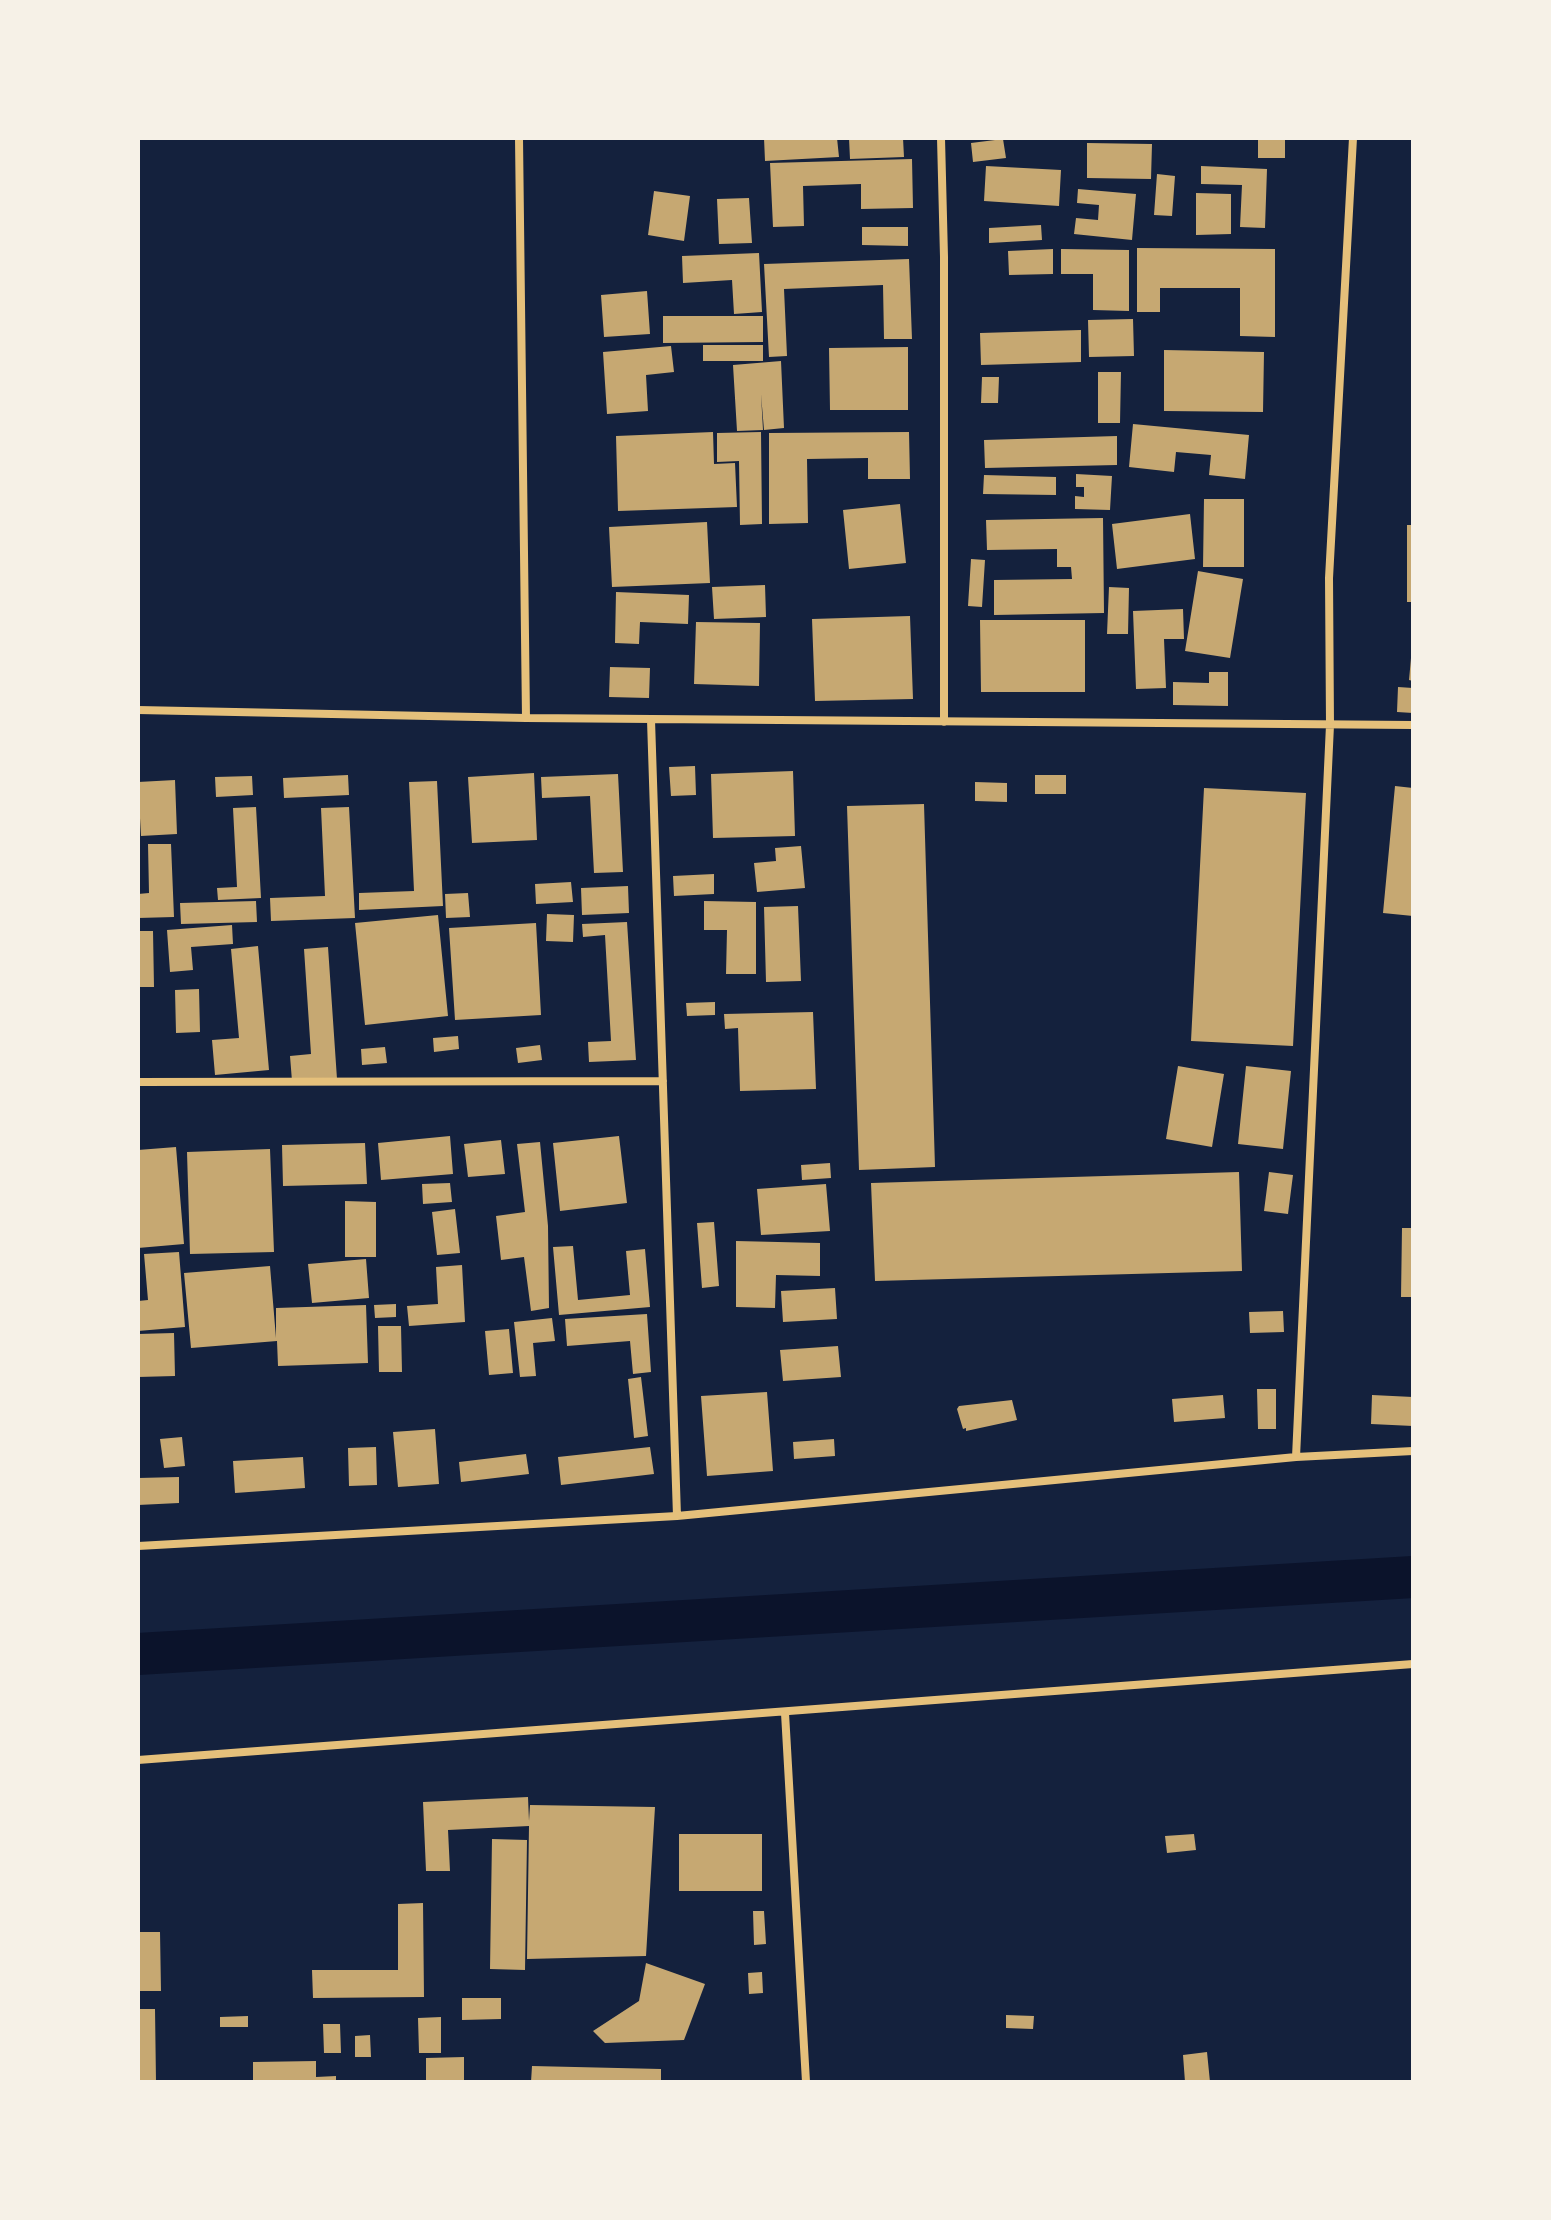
<!DOCTYPE html>
<style>
body{margin:0}
#map{position:relative;width:1551px;height:2220px;overflow:hidden;background:#14213d;font-family:Lato,sans-serif}
canvas{display:block}
.frame{position:absolute;inset:0;border:140px solid #f6f1e7;pointer-events:none}
</style>
<div id="map">
<canvas width="1551" height="2220"></canvas>
<div class="frame"></div>
</div>
<script>
const c = document.querySelector('canvas').getContext('2d');
c.lineJoin = 'round';
const poly = rows => new Path2D(rows.map(r => 'M' + r).join(''));
function strokePath(path, color, width, dash) { c.strokeStyle = color; c.lineWidth = width; c.lineCap = dash ? 'butt' : 'round'; c.setLineDash(dash || []); c.stroke(path); }
function fillPath(path, color) { c.fillStyle = color; c.fill(path, 'evenodd'); }
strokePath(poly([
 [138,1654,1413,1577]
]), '#0b132b', 42);
fillPath(poly([
 [764,138,837,138,839,157,765,161],
 [849,138,903,138,904,157,850,159],
 [1258,138,1285,138,1285,158,1258,158],
 [1003,139,1006,158,973,162,971,143],
 [1087,143,1152,144,1151,179,1087,178],
 [912,159,913,208,861,209,861,184,803,186,804,226,773,227,770,163],
 [986,166,1061,170,1059,206,984,201],
 [1201,166,1267,169,1265,228,1240,227,1242,185,1201,184],
 [1157,174,1175,176,1172,216,1154,215],
 [1078,189,1136,194,1132,240,1074,234,1076,218,1098,220,1099,205,1077,203],
 [654,191,690,196,684,241,648,235],
 [1196,193,1231,194,1231,234,1196,235],
 [749,198,752,243,719,244,717,199],
 [1041,225,1042,240,989,243,989,228],
 [862,227,908,227,908,246,862,245],
 [1137,248,1275,249,1275,337,1240,336,1240,288,1160,288,1160,312,1137,312],
 [1053,249,1053,274,1009,275,1008,251],
 [1061,249,1129,250,1129,311,1093,310,1093,274,1061,274],
 [759,253,762,312,734,314,732,280,683,283,682,256],
 [909,259,912,339,884,339,883,285,784,289,787,356,769,357,764,264],
 [647,291,650,334,604,337,601,295],
 [663,316,763,316,763,342,663,343],
 [1133,319,1134,356,1089,357,1088,320],
 [1081,330,1081,362,981,365,980,333],
 [703,345,763,345,763,361,703,361],
 [671,346,674,372,646,375,648,411,607,414,603,352],
 [908,347,908,410,830,410,829,348],
 [1164,350,1264,352,1263,412,1164,411],
 [781,361,784,428,764,430,761,394,763,430,737,431,733,365],
 [1098,372,1121,372,1120,423,1098,423],
 [982,377,999,377,998,403,981,403],
 [1133,424,1249,435,1245,479,1209,475,1211,455,1176,452,1174,472,1129,467],
 [713,432,714,464,735,463,737,507,618,511,616,436],
 [761,432,762,524,740,525,739,461,717,462,717,433],
 [909,432,910,479,868,479,868,458,807,459,808,523,769,524,769,433],
 [1117,436,1117,465,985,468,984,440],
 [1076,474,1112,476,1110,510,1075,509,1075,496,1084,497,1084,487,1076,487],
 [984,475,1056,477,1056,495,983,494],
 [1204,499,1244,499,1244,567,1203,567],
 [900,504,906,563,849,569,843,510],
 [1190,514,1195,559,1117,569,1112,524],
 [1103,518,1104,613,994,615,994,580,1072,579,1071,567,1057,567,1057,549,987,550,986,520],
 [707,522,710,583,612,587,609,527],
 [1407,525,1413,525,1413,602,1407,602],
 [971,559,985,560,982,607,968,606],
 [1198,571,1243,579,1230,658,1185,651],
 [765,585,766,617,714,619,712,587],
 [1109,587,1129,588,1128,634,1107,634],
 [616,592,689,595,688,624,640,622,639,644,615,643],
 [1183,609,1184,639,1164,639,1166,688,1136,689,1133,611],
 [910,616,913,699,815,701,812,619],
 [980,620,1085,620,1085,692,981,692],
 [696,622,760,623,759,686,694,684],
 [1411,658,1413,658,1413,681,1409,680],
 [610,667,650,668,649,698,609,697],
 [1209,672,1228,672,1228,706,1173,705,1173,682,1209,683],
 [1398,687,1413,688,1413,713,1397,712],
 [695,766,696,795,671,796,669,767],
 [793,771,795,836,713,838,711,774],
 [534,773,537,840,472,843,468,777],
 [618,774,623,872,594,873,590,796,542,798,541,777],
 [348,775,349,795,284,798,283,778],
 [1035,775,1066,775,1066,794,1035,794],
 [252,776,253,795,216,797,215,777],
 [175,780,177,834,141,836,138,782],
 [437,781,443,906,359,910,359,893,414,891,409,782],
 [975,782,1007,783,1007,802,975,801],
 [1395,786,1413,788,1413,916,1383,913],
 [1204,788,1306,793,1293,1046,1191,1041],
 [924,804,935,1167,859,1170,847,806],
 [256,807,261,898,218,900,217,888,237,887,233,808],
 [349,807,355,918,271,921,270,898,325,896,321,808],
 [148,844,171,844,174,917,138,918,138,894,149,893],
 [801,846,805,888,757,892,754,863,776,861,775,848],
 [714,874,714,894,674,896,673,876],
 [571,882,573,902,536,904,535,884],
 [628,886,629,913,582,915,581,888],
 [468,893,470,917,446,918,445,894],
 [256,901,257,922,181,924,180,903],
 [704,901,756,902,756,974,726,974,727,930,704,930],
 [798,906,801,981,766,982,764,907],
 [547,914,574,915,573,942,546,941],
 [438,915,448,1016,365,1025,355,923],
 [627,922,636,1060,589,1062,588,1042,611,1041,605,935,583,937,582,924],
 [536,923,541,1015,455,1020,449,928],
 [232,925,233,944,191,947,193,970,170,972,167,930],
 [138,931,153,931,154,987,138,987],
 [258,946,269,1070,215,1075,212,1040,239,1038,231,949],
 [328,947,337,1079,292,1081,290,1056,311,1054,304,949],
 [199,989,200,1032,176,1033,175,990],
 [715,1002,715,1015,687,1016,686,1003],
 [813,1012,816,1089,740,1091,738,1028,725,1029,724,1014],
 [458,1036,459,1049,434,1052,433,1038],
 [540,1045,542,1060,518,1063,516,1048],
 [385,1047,387,1063,362,1065,361,1049],
 [1178,1066,1224,1074,1212,1147,1166,1139],
 [1246,1066,1291,1071,1283,1149,1238,1144],
 [450,1136,453,1174,381,1180,378,1143],
 [619,1136,627,1203,560,1211,553,1143],
 [501,1140,505,1174,468,1177,464,1144],
 [540,1142,548,1226,549,1308,531,1311,524,1257,501,1260,496,1216,525,1212,517,1144],
 [365,1143,367,1184,283,1186,282,1145],
 [176,1147,184,1244,138,1248,138,1150],
 [270,1149,274,1252,190,1254,187,1152],
 [830,1163,831,1178,802,1180,801,1165],
 [1239,1172,1242,1271,875,1281,871,1183],
 [1269,1172,1293,1175,1288,1214,1264,1211],
 [450,1183,452,1202,423,1204,422,1184],
 [826,1184,830,1231,761,1235,757,1189],
 [345,1201,376,1202,376,1257,345,1257],
 [455,1209,460,1253,437,1255,432,1212],
 [714,1222,719,1286,702,1288,697,1223],
 [1402,1228,1413,1228,1413,1297,1401,1297],
 [736,1241,820,1243,820,1276,776,1275,775,1308,736,1307],
 [573,1246,578,1300,630,1295,626,1251,645,1249,650,1307,559,1315,553,1247],
 [179,1252,185,1327,138,1331,138,1301,148,1300,144,1254],
 [366,1259,369,1298,312,1303,308,1264],
 [462,1265,465,1322,409,1326,407,1306,438,1304,436,1267],
 [270,1266,276,1338,276,1308,366,1305,368,1363,278,1366,277,1341,191,1348,184,1273],
 [835,1288,837,1319,783,1322,781,1291],
 [396,1304,396,1317,375,1318,374,1305],
 [1283,1311,1284,1332,1250,1333,1249,1312],
 [647,1314,651,1372,633,1374,630,1341,567,1346,565,1319],
 [552,1318,555,1341,533,1343,536,1376,520,1377,514,1322],
 [378,1326,401,1326,402,1372,379,1372],
 [509,1329,513,1373,489,1375,485,1331],
 [174,1333,175,1376,138,1377,138,1334],
 [838,1346,841,1377,783,1381,780,1350],
 [641,1377,648,1436,634,1438,628,1379],
 [1257,1389,1276,1389,1276,1429,1258,1429],
 [767,1392,773,1471,707,1476,701,1396],
 [1223,1395,1225,1418,1174,1422,1172,1399],
 [1372,1395,1413,1397,1413,1426,1371,1424],
 [1012,1400,1017,1420,966,1431,966,1428,963,1429,957,1409,959,1406],
 [435,1429,439,1484,398,1487,393,1432],
 [182,1437,185,1466,164,1468,160,1439],
 [834,1439,835,1456,794,1459,793,1442],
 [376,1447,377,1485,349,1486,348,1448],
 [650,1447,654,1474,561,1485,558,1457],
 [526,1454,529,1474,461,1482,459,1462],
 [303,1457,305,1488,235,1493,233,1461],
 [179,1477,179,1503,138,1505,138,1478],
 [528,1797,529,1821,530,1805,655,1807,646,1956,527,1959,529,1826,448,1830,450,1871,426,1871,423,1802],
 [679,1834,762,1834,762,1891,679,1891],
 [1194,1834,1196,1850,1167,1853,1165,1836],
 [492,1839,527,1840,525,1970,490,1969],
 [423,1903,424,1997,313,1998,312,1970,398,1970,398,1904],
 [753,1911,764,1911,766,1944,754,1945],
 [139,1932,160,1932,161,1991,140,1991],
 [646,1963,705,1984,684,2040,605,2043,593,2031,639,2001],
 [762,1972,763,1993,749,1994,748,1973],
 [462,1998,501,1998,501,2019,462,2020],
 [138,2009,155,2009,156,2082,138,2082],
 [1006,2015,1034,2016,1033,2029,1006,2028],
 [248,2016,248,2027,220,2027,220,2017],
 [441,2017,441,2053,419,2053,418,2018],
 [323,2024,340,2024,341,2053,324,2053],
 [370,2035,371,2057,355,2057,355,2036],
 [1207,2052,1210,2082,1185,2082,1183,2055],
 [464,2057,464,2082,426,2082,426,2058],
 [316,2061,316,2077,336,2076,336,2082,253,2082,253,2062],
 [532,2066,661,2069,661,2082,531,2082]
]), '#c6a872');
strokePath(poly([
 [519,138,526,718],
 [941,138,944,257,944,722],
 [138,710,526,718,1413,725],
 [651,720,677,1516],
 [138,1082,663,1081],
 [1296,1457,1330,725,1329,578,1353,138],
 [138,1546,677,1516,1296,1457,1413,1451],
 [785,1713,806,2082],
 [138,1760,1413,1664]
]), '#e5c07b', 8);
</script>
